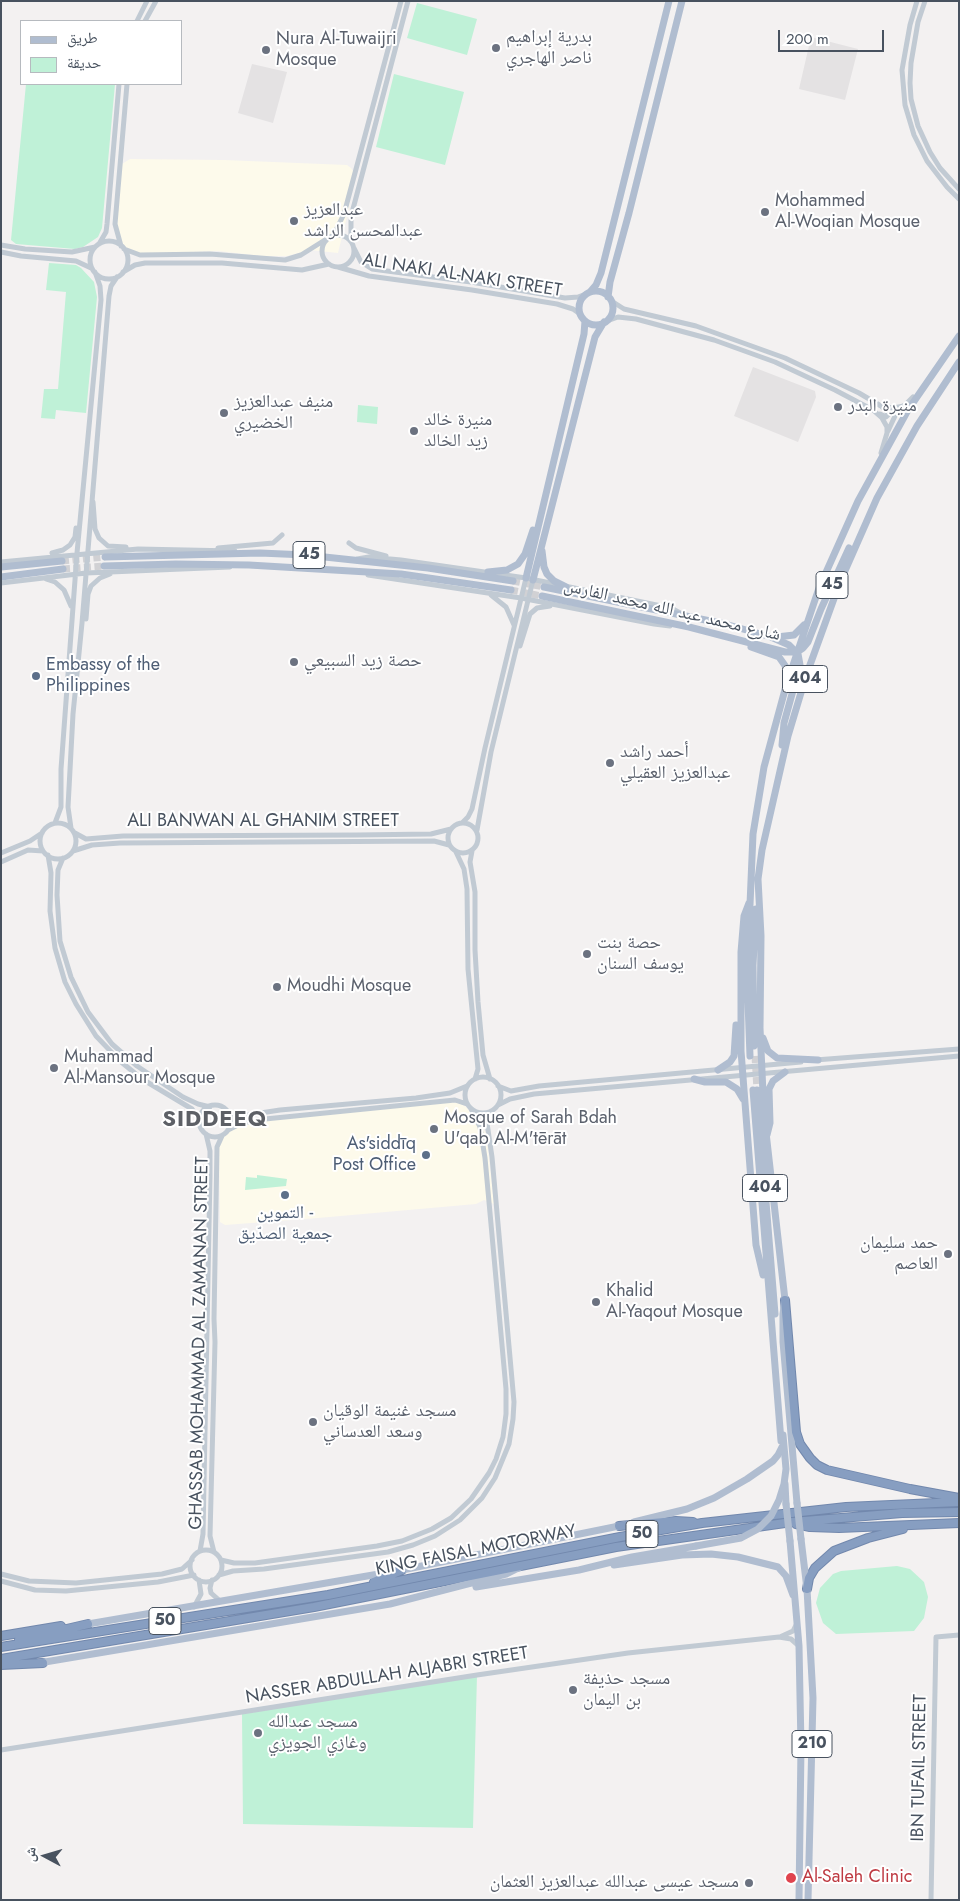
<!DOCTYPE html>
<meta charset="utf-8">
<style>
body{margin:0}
#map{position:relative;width:960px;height:1901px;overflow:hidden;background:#f3f1f1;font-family:Jost,"Noto Naskh Arabic",sans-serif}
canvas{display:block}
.frame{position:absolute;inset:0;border:2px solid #48525f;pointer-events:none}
.legend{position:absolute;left:20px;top:20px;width:162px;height:65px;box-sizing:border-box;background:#fff;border:1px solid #b6babf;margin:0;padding:6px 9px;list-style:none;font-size:15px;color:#48525f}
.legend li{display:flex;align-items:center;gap:10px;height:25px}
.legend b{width:25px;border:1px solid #b6babf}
.north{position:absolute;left:20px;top:1831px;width:50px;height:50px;-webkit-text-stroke:4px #fff;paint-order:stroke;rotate:276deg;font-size:14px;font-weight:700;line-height:20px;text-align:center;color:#48525f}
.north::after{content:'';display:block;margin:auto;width:18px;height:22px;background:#48525f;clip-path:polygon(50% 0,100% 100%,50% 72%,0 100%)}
.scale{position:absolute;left:778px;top:30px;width:106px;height:22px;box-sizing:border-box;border:2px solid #48525f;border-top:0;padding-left:6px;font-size:15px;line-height:18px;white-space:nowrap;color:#48525f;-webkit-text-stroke:4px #fff;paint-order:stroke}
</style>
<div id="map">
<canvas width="960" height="1901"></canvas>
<div class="frame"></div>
<ul class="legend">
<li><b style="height:6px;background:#b0bdd0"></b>طريق</li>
<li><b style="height:14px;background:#bff1d7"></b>حديقة</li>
</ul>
<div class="north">ش</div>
<div class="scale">200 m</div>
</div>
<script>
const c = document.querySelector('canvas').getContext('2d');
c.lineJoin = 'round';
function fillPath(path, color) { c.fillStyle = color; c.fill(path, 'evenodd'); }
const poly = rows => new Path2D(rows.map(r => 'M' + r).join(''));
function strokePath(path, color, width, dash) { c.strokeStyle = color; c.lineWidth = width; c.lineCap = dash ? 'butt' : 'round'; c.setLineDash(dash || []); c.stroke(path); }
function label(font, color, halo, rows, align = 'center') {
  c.font = font + ' Jost,"Noto Naskh Arabic",sans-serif'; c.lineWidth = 4; c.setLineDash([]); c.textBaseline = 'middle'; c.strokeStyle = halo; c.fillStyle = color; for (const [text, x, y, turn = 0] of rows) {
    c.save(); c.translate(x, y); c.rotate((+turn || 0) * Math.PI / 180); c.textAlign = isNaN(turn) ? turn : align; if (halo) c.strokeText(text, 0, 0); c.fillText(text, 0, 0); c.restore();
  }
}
fillPath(poly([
 [130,159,224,160,347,165,351,168,354,173,349,208,338,253,310,250,287,256,262,256,218,251,139,254,130,251,124,246,120,239,117,226,122,164],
 [451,1102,459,1103,466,1107,486,1133,494,1204,484,1200,476,1204,318,1218,225,1225,220,1222,219,1145,225,1135,236,1127,257,1121]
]), '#fdfaeb');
fillPath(poly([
 [811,37,858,49,845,100,799,89],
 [252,64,287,72,273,123,238,113],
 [753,367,815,391,816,397,798,442,734,416]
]), '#e4e2e3');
fillPath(poly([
 [417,3,477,19,467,55,407,38],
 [394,74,464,92,445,165,376,147],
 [26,84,115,84,102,228,98,237,83,247,75,249,16,244,11,240],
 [49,263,76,265,81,268,94,282,97,297,86,413,56,410,55,419,41,418,44,389,58,389,66,292,46,290],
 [358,405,378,407,377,424,357,422],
 [257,1175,287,1179,286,1186,245,1190,246,1177,257,1178],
 [897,1566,910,1569,924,1582,928,1597,924,1618,914,1631,836,1634,823,1623,816,1603,820,1588,833,1574,841,1571],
 [477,1675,473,1828,243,1824,242,1714]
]), '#bff1d7');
strokePath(poly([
 [62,561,105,557],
 [63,569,104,566],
 [513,581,544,587],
 [511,590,542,596],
 [755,1056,757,1090]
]), '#d1d1d4', 7, [7, 3.5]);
const highway = poly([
 [785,1300,796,1432,800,1444,810,1458,817,1465,827,1470,910,1489,959,1498],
 [796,1524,810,1527,839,1528,959,1523],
 [619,1526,676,1521,693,1522],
 [374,1582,402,1570],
 [807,1589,809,1578,815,1568,834,1551,868,1538,903,1529],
 [1,1636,61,1626],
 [19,1640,88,1624],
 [1,1647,328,1595,620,1537,702,1523,846,1507,959,1502],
 [1,1659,314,1607,616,1547,792,1522,902,1513,959,1512],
 [1,1665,43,1663]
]);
strokePath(highway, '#7288ad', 10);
strokePath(poly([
 [917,1,910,25,902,70,905,105,914,135,927,161,947,187,959,199],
 [925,1,918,22,911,63,910,83,911,99,918,126,930,152,940,168,959,189],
 [137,21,147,1],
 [145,21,156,1],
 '322 251a16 16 0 1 1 32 0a16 16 0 1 1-32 0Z',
 [333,236,344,214,401,1],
 [351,241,351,221,353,209,408,1],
 '90 260a19 19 0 1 1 38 0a19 19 0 1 1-38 0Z',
 [99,244,106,232,107,224,119,84],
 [1,245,25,249,72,252,95,247],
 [121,246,115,224,127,84],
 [354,248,361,262,372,269,471,282,565,298,578,297,586,294],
 [124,249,140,255,210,254,285,260,301,255,328,238],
 [1,252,21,256,76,261,91,268],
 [338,267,369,276,472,290,557,304,573,309,580,314],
 [123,272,135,265,145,263,222,263,302,270,329,264],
 [610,300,624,309,696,326,785,358,859,393,881,406,893,408,904,406,913,397],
 [607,321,618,317,636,319,714,340,775,362,835,390,873,410,882,418,887,427,887,433,881,453],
 [880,414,886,417,889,414,882,407],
 [888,431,895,416,903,406],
 [93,502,95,529,99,538,108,546,126,547],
 [349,543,356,548,386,556],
 [218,548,273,543,282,535],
 [52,553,63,550,70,545,75,537,76,528],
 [357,559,369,557,401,560,526,578,671,608,682,614],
 [1,562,138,549,235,551],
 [368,575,521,598,654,624,670,626],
 [46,579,55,582,64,590,71,606],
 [1,583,86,573,230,567],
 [491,595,506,607,514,625],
 [86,619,88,594,91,586,100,578,110,574],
 [520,646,530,614,537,608,550,606],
 [69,666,72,666,73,669,72,686],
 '448 838a15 15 0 1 1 30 0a15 15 0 1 1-30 0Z',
 [55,823,61,807,61,769,77,553,101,300,100,286,95,272],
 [462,823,468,817,472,809,485,748,526,578],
 '40 841a18 18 0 1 1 36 0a18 18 0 1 1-36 0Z',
 [71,828,68,807,73,714,82,623,109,296,111,286,117,277],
 [477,830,491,752,533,580],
 [75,833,86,839,123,836,357,835,431,834,451,829],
 [73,851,92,845,120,843,434,841,449,845],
 [472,851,470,862,475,892,475,950,478,1002,483,1055,490,1079],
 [456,852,464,869,467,889,468,969,478,1069,475,1079],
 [1,853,30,841,42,833],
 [48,855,51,873,50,911,55,948,65,982,76,1004,96,1036,120,1061,142,1079,192,1109,200,1120],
 [63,858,58,870,57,895,60,941,71,977,88,1012,112,1044,137,1066,183,1097,198,1104,210,1107],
 [1,862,28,850,43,851],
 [815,1060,959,1049],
 '465 1095a18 18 0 1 1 36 0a18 18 0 1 1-36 0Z',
 [498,1086,511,1091,539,1086,801,1062],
 [498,1105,510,1099,534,1094,959,1056],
 '199 1121a16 16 0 1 1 32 0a16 16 0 1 1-32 0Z',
 [228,1112,241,1116,280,1110,416,1098,450,1093,467,1086],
 [228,1130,242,1123,265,1119,455,1100,467,1104],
 '190 1566a16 16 0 1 1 32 0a16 16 0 1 1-32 0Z',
 [200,1551,203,1534,210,1175,210,1151,206,1134],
 [214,1552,210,1536,215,1342,214,1319,217,1147,222,1136],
 [221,1560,234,1563,255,1563,377,1546,402,1541,432,1529,451,1518,471,1499,489,1473,496,1459,503,1437,506,1414,506,1389,485,1158,480,1127,471,1109],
 [1,1574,29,1581,76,1583,162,1574,182,1569,192,1560],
 [219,1575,233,1571,264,1569,388,1552,413,1545,435,1536,460,1520,482,1498,495,1478,509,1444,513,1419,514,1402,492,1157,487,1123,491,1111],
 [212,1580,210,1588,211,1593,220,1601],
 [1,1581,35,1590,66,1591,158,1582,194,1575],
 [194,1607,201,1594,199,1580],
 [782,1636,793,1631,796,1625],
 [1,1750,477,1675,628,1653,779,1637,791,1639,799,1646],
 [931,1900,936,1637,959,1635]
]), '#c1cad3', 5);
strokePath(poly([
 '579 308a17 17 0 1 1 34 0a17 17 0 1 1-34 0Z',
 [590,292,596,285,601,273,669,1],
 [608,297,610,282,629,213,682,1],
 [542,551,544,567,547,574,554,581,566,587],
 [105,557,260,553,306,555,428,568,513,581],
 [104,566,176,564,249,565,401,574,511,590],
 [1,567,62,561],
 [488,572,507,570,518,564,525,554,533,530],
 [1,577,63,569],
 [526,578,584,334,585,321],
 [533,580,595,337,604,322],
 [544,587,725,624,771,637,789,645,798,654,800,665,784,723,782,745],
 [542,596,689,627,785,652,797,652,803,648,808,642,821,609,849,548],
 [777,637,794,635,804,625],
 [751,647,779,657,786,667,787,677],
 [749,903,744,916,741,952,741,1051,756,1245,763,1275],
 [763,1038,768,1051,777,1058,818,1060],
 [754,1046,753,965,756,909],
 [750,1056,747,975,753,834,764,767,786,686,819,588,858,501,908,410,959,336],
 [718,1070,730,1062,734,1056,736,1025],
 [694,1079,705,1082,726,1082,737,1089,743,1099],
 [753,1090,781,1441],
 [757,1090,775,1314],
 [767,1135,770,1123,769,1089,773,1081,785,1072],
 [785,1484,786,1504],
 [797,1503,783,1342,783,1314,785,1300,764,1115,760,1028,761,936,758,879,762,850,788,736,806,676,840,582,877,498,917,426,959,362],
 [634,1522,687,1509,714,1498,747,1479,773,1461,778,1455,782,1447],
 [801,1539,807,1589,813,1698,808,1900],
 [790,1541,799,1646,801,1746,799,1900],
 [614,1565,682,1555,711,1554,738,1557,778,1567,786,1576,793,1595],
 [476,1587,579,1570,632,1557,696,1546],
 [88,1624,402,1570,624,1525],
 [39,1663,390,1604,506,1574,520,1567]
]), '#b0bdd0', 7);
strokePath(highway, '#879ec1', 8);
strokePath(poly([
 [797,1503,801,1539],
 [786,1504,790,1541],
 [696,1546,741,1538,758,1529,771,1516,779,1500,784,1484,786,1469,783,1435]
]), '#b0bdd0', 7);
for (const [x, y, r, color] of [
 [496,48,5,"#6b7280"],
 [266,50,5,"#6b7280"],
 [765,212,5,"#6b7280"],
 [294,221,5,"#6b7280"],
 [838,407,5,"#6b7280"],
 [224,413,5,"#6b7280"],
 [414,431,5,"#6b7280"],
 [294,662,5,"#6b7280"],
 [36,676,5,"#5c6f8a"],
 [610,763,5,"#6b7280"],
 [587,954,5,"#6b7280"],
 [277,987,5,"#6b7280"],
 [54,1068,5,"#6b7280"],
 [434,1129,5,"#6b7280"],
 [426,1155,5,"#5c6f8a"],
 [285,1195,5,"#5c6f8a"],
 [948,1254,5,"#6b7280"],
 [596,1302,5,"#6b7280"],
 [313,1422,5,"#6b7280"],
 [573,1690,5,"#6b7280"],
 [258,1733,5,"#6b7280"],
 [791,1878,6,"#e0444e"],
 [749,1883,5,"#6b7280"]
]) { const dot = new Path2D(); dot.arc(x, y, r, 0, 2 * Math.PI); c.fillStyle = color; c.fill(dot); strokePath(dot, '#fff', 2); }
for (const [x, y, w] of [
 [309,555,32],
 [832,585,32],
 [805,679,45],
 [765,1188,45],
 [642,1534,32],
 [165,1621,32],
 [812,1744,40]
]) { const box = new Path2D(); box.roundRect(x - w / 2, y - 13.5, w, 27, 4); c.fillStyle = '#fff'; c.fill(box); strokePath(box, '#48525f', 1); }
label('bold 16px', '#48525f', null, [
 ["45",309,555],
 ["45",832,585],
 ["404",805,679],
 ["404",765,1188],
 ["50",642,1534],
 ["50",165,1621],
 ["210",812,1744]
]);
label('18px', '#5b616d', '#fff', [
 ["بدرية إبراهيم",506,38],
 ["ناصر الهاجري",506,59],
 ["Nura Al-Tuwaijri",276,40],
 ["Mosque",276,61],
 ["Mohammed",775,202],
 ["Al-Woqian Mosque",775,223],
 ["عبدالعزيز",304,211],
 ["عبدالمحسن الراشد",304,232],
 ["منيف عبدالعزيز",234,403],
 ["الخضيري",234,424],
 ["منيرة البدر",848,407],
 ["منيرة خالد",424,421],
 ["زيد الخالد",424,442],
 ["حصة زيد السبيعي",304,662],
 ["أحمد راشد",620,753],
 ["عبدالعزيز العقيلي",620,774],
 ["حصة بنت",597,944],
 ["يوسف السنان",597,965],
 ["Moudhi Mosque",287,987],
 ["Muhammad",64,1058],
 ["Al-Mansour Mosque",64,1079],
 ["Mosque of Sarah Bdah",444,1119],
 ["U'qab Al-M'tērāt",444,1140],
 ["حمد سليمان",938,1244,"right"],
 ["العاصم",938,1265,"right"],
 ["Khalid",606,1292],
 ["Al-Yaqout Mosque",606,1313],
 ["مسجد غنيمة الوقيان",323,1412],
 ["وسعد العدساني",323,1433],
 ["مسجد حذيفة",583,1680],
 ["بن اليمان",583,1701],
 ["مسجد عبدالله",268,1723],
 ["وغازي الجويزي",268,1744],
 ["مسجد عيسى عبدالله عبدالعزيز العثمان",739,1883,"right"]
], 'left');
label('18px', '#48525f', '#fff', [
 ["ALI NAKI AL-NAKI STREET",462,276,9],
 ["شارع محمد عبد الله محمد الفارس",672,611,13],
 ["ALI BANWAN AL GHANIM STREET",263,822],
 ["GHASSAB MOHAMMAD AL ZAMANAN STREET",200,1343,-89],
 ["KING FAISAL MOTORWAY",476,1551,-11],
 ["NASSER ABDULLAH ALJABRI STREET",387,1676,-9],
 ["IBN TUFAIL STREET",920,1768,-89]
]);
label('18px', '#4e5e75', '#fff', [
 ["Embassy of the",46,666],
 ["Philippines",46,687],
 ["As'siddīq",416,1145,"right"],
 ["Post Office",416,1166,"right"],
 ["التموين -",285,1214,"center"],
 ["جمعية الصدّيق",285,1235,"center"]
], 'left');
label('18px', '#be3a42', '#fff', [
 ["Al-Saleh Clinic",802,1878]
], 'left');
c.letterSpacing = '1px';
label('bold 22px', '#5d6066', '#fff', [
 ["SIDDEEQ",215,1121]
]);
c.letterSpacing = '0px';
</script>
